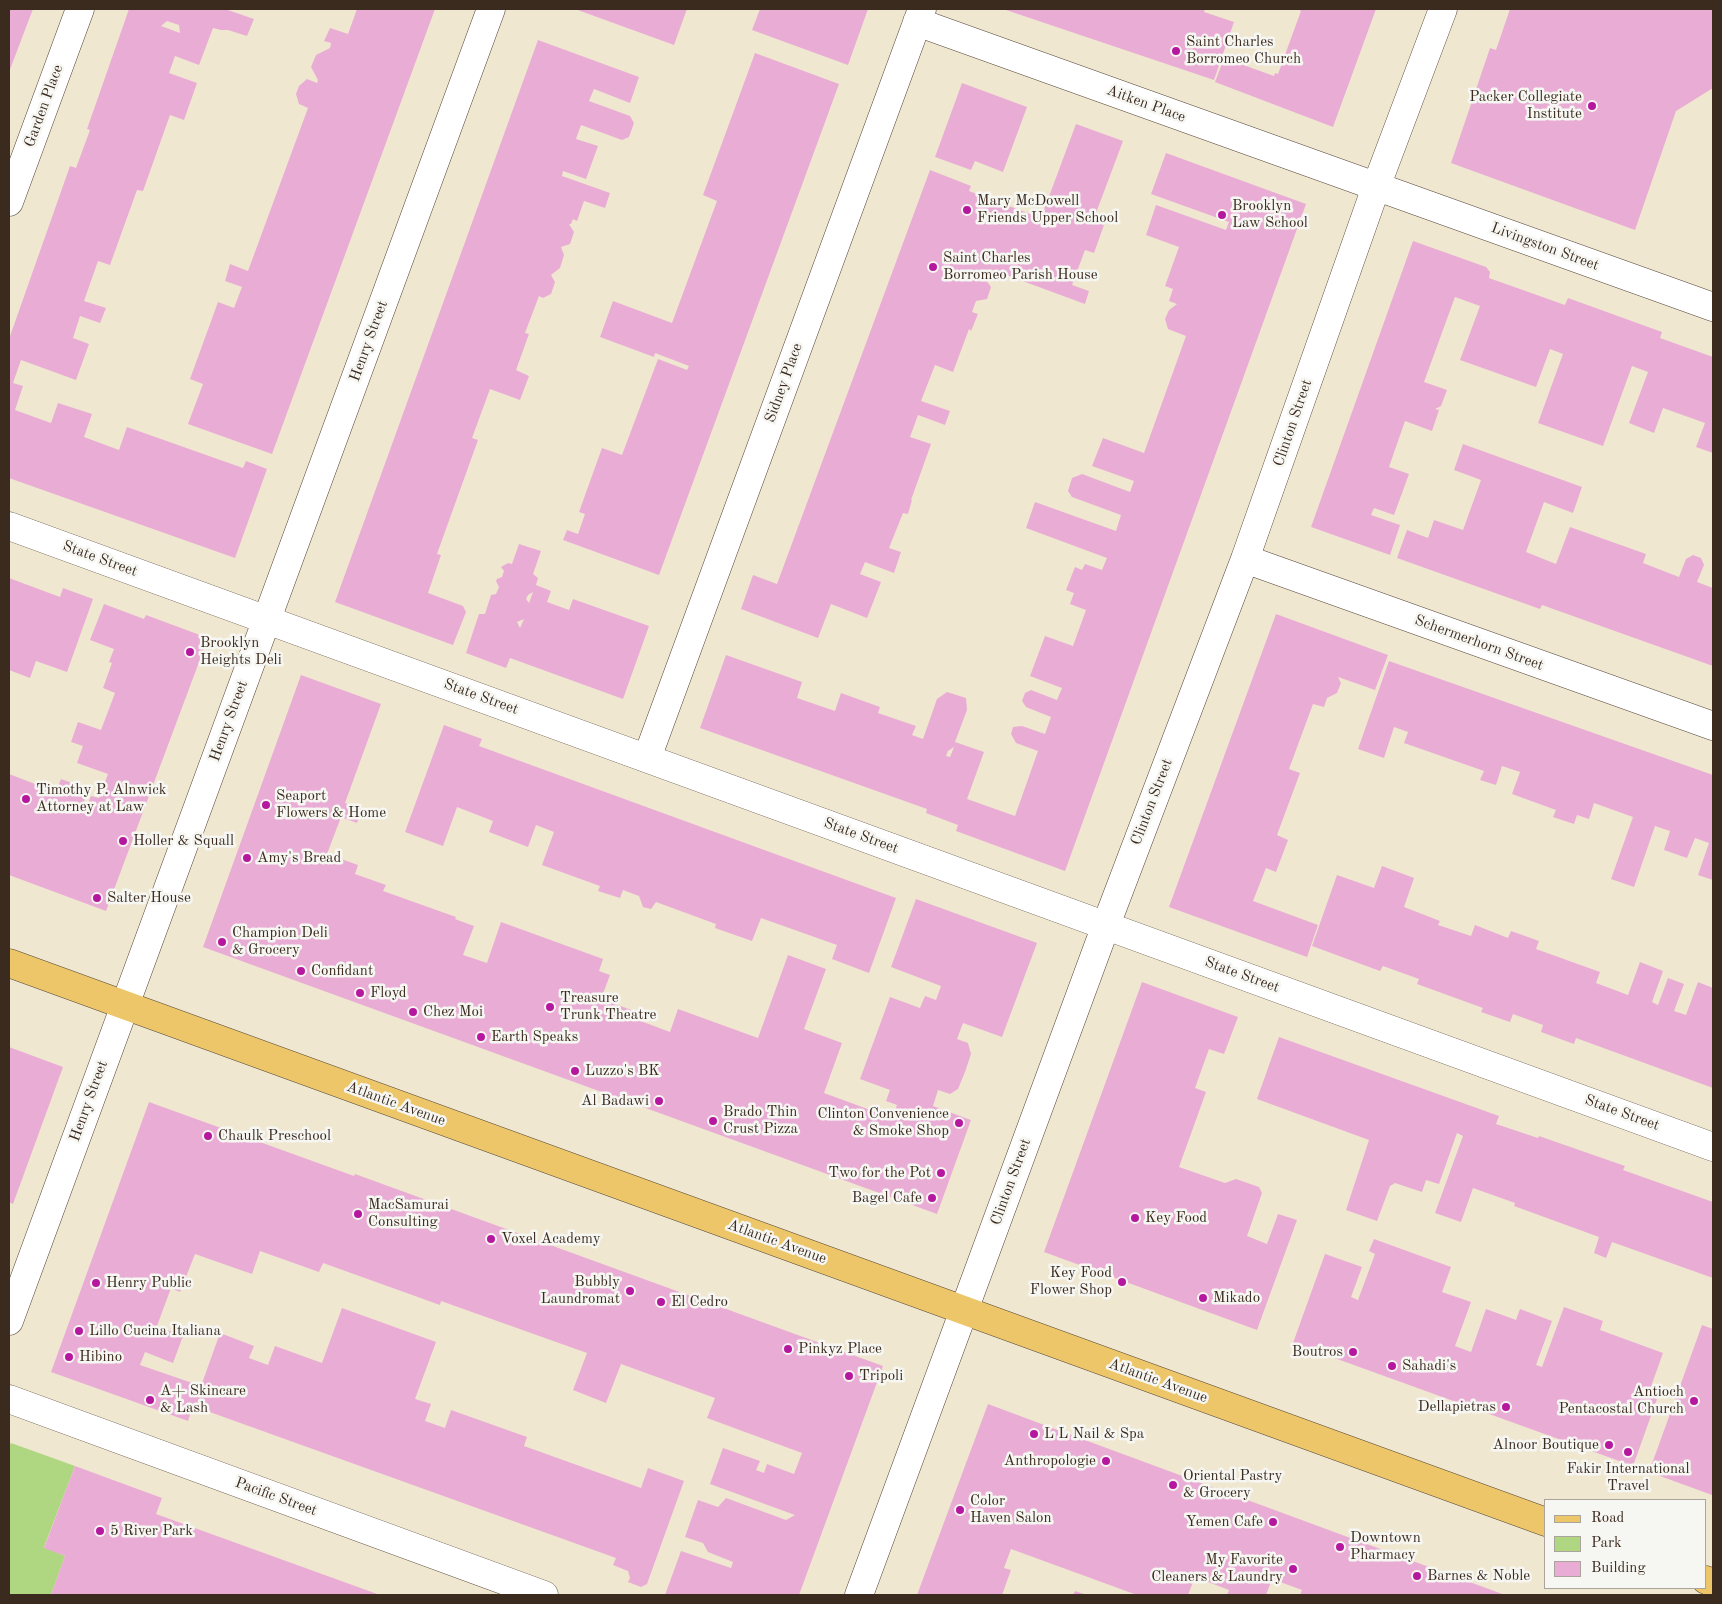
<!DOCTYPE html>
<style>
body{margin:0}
#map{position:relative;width:1722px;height:1604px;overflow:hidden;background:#f0e7d0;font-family:"Old Standard TT",serif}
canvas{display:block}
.frame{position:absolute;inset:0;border:10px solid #3b2a1e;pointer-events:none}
.legend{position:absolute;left:1544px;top:1499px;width:162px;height:90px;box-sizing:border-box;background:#f6f6f2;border:1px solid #aba49d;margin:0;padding:6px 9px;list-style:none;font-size:15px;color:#3b2a1e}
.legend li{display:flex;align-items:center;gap:10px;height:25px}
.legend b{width:25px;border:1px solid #aba49d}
</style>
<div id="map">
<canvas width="1722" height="1604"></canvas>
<div class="frame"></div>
<ul class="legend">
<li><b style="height:6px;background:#ecc669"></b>Road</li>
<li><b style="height:14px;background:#afd680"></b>Park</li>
<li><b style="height:14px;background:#e9add5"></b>Building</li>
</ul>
</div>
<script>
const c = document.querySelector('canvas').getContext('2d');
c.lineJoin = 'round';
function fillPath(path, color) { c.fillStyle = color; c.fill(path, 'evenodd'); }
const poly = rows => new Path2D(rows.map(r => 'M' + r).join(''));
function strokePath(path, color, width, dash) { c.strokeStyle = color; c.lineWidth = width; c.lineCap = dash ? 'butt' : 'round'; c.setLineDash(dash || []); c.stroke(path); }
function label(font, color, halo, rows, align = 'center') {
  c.font = font + ' "Old Standard TT",serif'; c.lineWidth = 5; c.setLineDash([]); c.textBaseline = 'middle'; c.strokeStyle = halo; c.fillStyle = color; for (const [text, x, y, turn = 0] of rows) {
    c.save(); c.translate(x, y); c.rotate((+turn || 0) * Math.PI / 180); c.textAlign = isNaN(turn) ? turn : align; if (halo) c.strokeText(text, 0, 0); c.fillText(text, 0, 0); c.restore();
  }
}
fillPath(poly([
 [11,1443,75,1466,44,1547,65,1556,51,1595,9,1595,9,1447]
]), '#afd680');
fillPath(poly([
 [9,9,33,9,9,72],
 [129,9,225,9,254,19,247,36,228,30,221,30,213,28,199,65,175,56,169,73,197,83,184,120,170,115,143,191,137,190,110,265,98,261,84,301,106,308,100,323,80,316,73,338,89,344,76,380,21,360,13,383,23,386,15,410,51,423,58,403,92,414,84,437,119,450,127,427,243,468,246,461,267,469,235,558,9,478,9,339,70,166,76,168,90,130,87,129],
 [167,21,179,25,180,33,161,26],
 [357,9,435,9,272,454,188,424,203,384,190,379,218,302,234,308,242,287,225,281,230,264,248,271,308,108,299,104,296,94,299,86,307,79,317,83,318,80,311,67,316,55,330,48,331,43,324,41,330,28,348,34],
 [575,9,687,9,674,45],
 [760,9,868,9,848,65,752,30],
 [1003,9,1205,9,1204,12,1234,22,1214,80],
 [1297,9,1376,9,1333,127,1215,82,1224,58,1274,76,1275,73,1278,74,1301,11],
 [1510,9,1713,9,1713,88,1676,111,1635,230,1451,163,1490,48,1496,50],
 [538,40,639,77,630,103,594,89,589,101,630,116,634,123,629,137,622,140,581,125,576,139,598,146,586,179,563,171,562,176,610,193,605,208,584,201,577,221,573,219,571,224,569,224,574,232,570,244,561,247,564,255,560,268,551,275,555,282,551,294,543,298,539,296,525,333,529,334,516,370,529,376,520,400,490,389,472,438,478,440,437,554,441,555,428,593,463,606,466,612,453,645,335,602],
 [755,53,839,84,659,575,563,540,567,530,578,534,585,514,579,512,602,448,622,455,658,359,687,370,689,366,655,353,654,357,600,337,613,301,672,323,717,201,703,195],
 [962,83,1027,107,1003,172,975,161,971,170,935,157],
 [1076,124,1123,141,1093,221,1104,225,1094,253,1085,250,1072,285,1089,291,1085,304,990,269,986,280,991,287,987,299,976,301,972,312,978,314,971,331,969,329,953,372,935,365,921,401,950,411,945,425,918,415,910,437,931,444,911,500,912,500,908,514,903,513,889,548,901,552,894,573,865,562,860,574,881,582,867,618,831,604,818,638,741,609,753,575,777,584,930,170,971,186,969,191,1041,218],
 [1166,153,1306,204,1065,871,956,831,958,825,926,813,927,809,700,728,726,655,802,682,797,698,835,711,841,693,880,707,878,713,916,726,912,735,923,739,937,699,947,692,966,698,967,710,955,742,984,752,967,799,1015,816,1038,751,1016,743,1011,734,1013,727,1022,726,1045,734,1051,717,1026,707,1022,701,1025,693,1031,690,1057,700,1062,688,1030,676,1045,636,1073,646,1086,610,1070,604,1074,593,1066,590,1075,567,1082,570,1085,564,1102,570,1107,558,1026,528,1035,502,1116,531,1121,515,1072,497,1068,491,1072,478,1082,474,1130,492,1134,481,1092,466,1103,438,1144,453,1186,336,1168,329,1165,319,1169,310,1177,304,1169,301,1173,289,1165,286,1179,247,1146,235,1156,205,1226,230,1229,222,1151,194],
 [954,747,950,757,946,756,948,751],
 [1413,241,1486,267,1490,272,1489,278,1565,305,1568,298,1662,332,1660,338,1713,357,1713,453,1696,447,1705,423,1663,408,1654,433,1629,423,1648,372,1632,366,1603,446,1538,423,1563,354,1550,349,1536,387,1460,360,1480,306,1455,297,1424,382,1447,390,1441,406,1435,409,1439,410,1432,431,1405,421,1389,467,1409,474,1394,515,1374,508,1371,515,1400,525,1390,555,1311,527],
 [1463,444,1582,487,1573,513,1544,502,1526,552,1556,564,1570,527,1646,554,1643,563,1679,577,1686,559,1693,555,1701,558,1704,565,1697,582,1713,588,1713,666,1542,605,1540,609,1397,558,1407,530,1428,538,1434,520,1463,530,1481,480,1454,470],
 [519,544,541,551,533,574,538,578,536,585,551,591,547,602,569,610,573,599,649,626,623,699,510,658,506,668,466,653,479,614,485,614,491,595,496,594,499,587,496,581,497,579,502,577,504,571,501,567,508,563,512,564],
 [533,592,529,603,526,599,528,595],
 [524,619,520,628,517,622],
 [9,578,60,597,63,588,93,599,67,672,36,661,30,678,9,670],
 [104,604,144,619,146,615,208,638,106,911,9,875,9,774,56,792,61,779,89,789,83,804,87,806,91,796,99,798,108,774,77,763,83,746,71,742,78,722,101,730,115,693,103,688,112,663,109,662,114,649,90,640],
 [1276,614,1388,655,1375,690,1338,677,1341,683,1337,693,1327,698,1324,707,1313,704,1289,769,1300,773,1277,835,1288,840,1276,872,1266,868,1253,901,1318,925,1307,957,1169,907],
 [1389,661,1713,775,1713,880,1698,875,1709,843,1695,838,1687,858,1664,850,1670,831,1655,826,1634,887,1611,879,1633,817,1594,803,1589,819,1577,815,1574,824,1553,817,1556,810,1512,794,1520,772,1502,766,1496,785,1480,780,1484,771,1404,743,1408,732,1394,727,1384,758,1358,749],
 [301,675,381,704,345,803,362,809,357,823,341,817,327,854,358,865,355,874,386,885,383,891,456,917,455,919,474,926,463,955,487,963,501,922,603,959,599,971,610,975,601,999,640,1013,638,1020,670,1032,678,1009,758,1038,788,955,826,969,804,1029,842,1043,824,1093,892,1118,897,1105,886,1101,890,1090,860,1079,890,997,920,1008,925,996,936,1000,941,986,891,967,916,899,1037,943,1002,1037,963,1023,957,1039,968,1043,971,1054,965,1072,958,1089,950,1094,938,1090,933,1106,971,1120,937,1214,203,947],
 [444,725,482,739,479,746,896,898,869,973,832,959,837,945,761,918,752,941,715,928,716,924,656,902,651,909,643,907,639,896,623,890,620,898,598,891,600,886,542,865,554,832,536,825,528,847,489,832,493,821,457,807,443,846,405,832],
 [1382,866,1414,878,1404,907,1440,921,1438,925,1471,936,1475,925,1508,938,1511,931,1539,941,1536,949,1600,972,1596,983,1628,995,1640,962,1663,971,1652,1002,1658,1005,1668,978,1684,984,1674,1011,1686,1015,1698,982,1713,988,1713,1088,1576,1038,1574,1044,1541,1032,1543,1025,1513,1014,1510,1022,1481,1012,1483,1008,1417,984,1419,979,1383,966,1380,971,1312,946,1337,875,1374,888],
 [1142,982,1238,1017,1224,1054,1209,1049,1195,1088,1206,1092,1179,1167,1225,1183,1236,1179,1259,1187,1262,1193,1247,1236,1267,1244,1278,1214,1297,1220,1257,1330,1044,1252],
 [1279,1037,1499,1116,1496,1124,1538,1138,1539,1136,1625,1166,1623,1170,1713,1202,1713,1278,1612,1242,1606,1258,1594,1253,1599,1237,1514,1206,1515,1203,1473,1188,1461,1222,1435,1213,1463,1136,1457,1133,1439,1184,1426,1180,1422,1192,1395,1183,1390,1186,1377,1221,1346,1210,1369,1140,1257,1099],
 [9,1047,63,1067,13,1204,9,1202],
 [149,1102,354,1176,355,1174,883,1366,799,1595,665,1595,681,1551,731,1568,733,1562,708,1552,703,1543,685,1537,698,1500,718,1507,726,1498,786,1520,795,1515,710,1484,723,1448,760,1461,756,1470,764,1473,767,1464,794,1474,802,1453,707,1418,715,1398,621,1364,606,1403,573,1390,587,1353,441,1301,440,1305,323,1263,319,1272,260,1251,252,1274,195,1254,180,1292,171,1288,157,1326,183,1336,173,1363,145,1352,140,1365,201,1386,220,1333,254,1346,249,1358,268,1365,275,1346,322,1363,342,1308,436,1342,415,1399,431,1404,425,1421,445,1428,451,1410,527,1437,524,1446,641,1488,648,1468,684,1481,647,1584,641,1587,628,1582,630,1578,628,1571,613,1565,616,1558,193,1406,188,1421,51,1372],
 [1374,1239,1451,1267,1442,1292,1471,1302,1455,1346,1471,1352,1486,1309,1516,1320,1520,1309,1552,1321,1536,1365,1542,1367,1564,1307,1603,1321,1600,1330,1663,1353,1648,1395,1657,1399,1633,1466,1293,1343,1325,1254,1362,1267,1351,1297,1358,1300,1375,1254,1369,1251],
 [1702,1325,1713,1329,1712,1495,1649,1472],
 [988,1404,1055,1429,1505,1595,1300,1595,1302,1590,1272,1579,1266,1595,1227,1595,1229,1590,1195,1577,1188,1595,1137,1595,1011,1549,1004,1568,1011,1570,1002,1595,917,1595],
 [75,1466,162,1498,156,1514,380,1595,51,1595,65,1556,44,1548],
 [1075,1591,1087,1595,1073,1595]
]), '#e9add5');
const minor = poly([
 [917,22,1713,307],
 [9,202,80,9],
 [9,526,1713,1147],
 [1245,559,1713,726],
 [647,758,922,9],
 [9,1321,491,9],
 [9,1399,544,1595],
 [859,1595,1106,925,1245,559,1376,187,1443,9]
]);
const primary = poly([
 [9,963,1546,1522],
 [1706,1580,1713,1583]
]);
strokePath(minor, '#564639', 29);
strokePath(primary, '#564639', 29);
strokePath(minor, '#fff', 28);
strokePath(primary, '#ecc669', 28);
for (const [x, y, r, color] of [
 [1176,51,5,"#b5179e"],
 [1592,106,5,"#b5179e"],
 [967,210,5,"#b5179e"],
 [1222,215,5,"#b5179e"],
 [933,267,5,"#b5179e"],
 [190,652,5,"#b5179e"],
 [26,799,5,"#b5179e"],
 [266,805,5,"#b5179e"],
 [123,841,5,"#b5179e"],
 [247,858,5,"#b5179e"],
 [97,898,5,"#b5179e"],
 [222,942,5,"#b5179e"],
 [301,971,5,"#b5179e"],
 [360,993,5,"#b5179e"],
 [550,1007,5,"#b5179e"],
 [413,1012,5,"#b5179e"],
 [481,1037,5,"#b5179e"],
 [575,1071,5,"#b5179e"],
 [659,1101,5,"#b5179e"],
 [713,1121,5,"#b5179e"],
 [959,1123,5,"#b5179e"],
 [208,1136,5,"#b5179e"],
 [941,1173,5,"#b5179e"],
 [932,1198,5,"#b5179e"],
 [358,1214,5,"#b5179e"],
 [1135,1218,5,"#b5179e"],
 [491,1239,5,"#b5179e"],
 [1122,1282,5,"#b5179e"],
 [96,1283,5,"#b5179e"],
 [630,1291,5,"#b5179e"],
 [1203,1298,5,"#b5179e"],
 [661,1302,5,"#b5179e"],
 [79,1331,5,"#b5179e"],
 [788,1349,5,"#b5179e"],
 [1353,1352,5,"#b5179e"],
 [69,1357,5,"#b5179e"],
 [1392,1366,5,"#b5179e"],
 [849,1376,5,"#b5179e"],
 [150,1400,5,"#b5179e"],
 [1694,1401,5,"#b5179e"],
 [1506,1407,5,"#b5179e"],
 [1034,1434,5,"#b5179e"],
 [1609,1445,5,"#b5179e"],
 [1628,1452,5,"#b5179e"],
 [1106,1461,5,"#b5179e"],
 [1173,1485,5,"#b5179e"],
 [960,1510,5,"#b5179e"],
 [1273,1522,5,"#b5179e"],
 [100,1531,5,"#b5179e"],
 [1340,1547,5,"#b5179e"],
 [1293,1569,5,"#b5179e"],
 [1417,1576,5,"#b5179e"]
]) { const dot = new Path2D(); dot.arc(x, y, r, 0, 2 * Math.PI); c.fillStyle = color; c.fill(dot); strokePath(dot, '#f6f6f2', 2); }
label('15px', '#3b2a1e', '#f6f6f2', [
 ["Saint Charles",1186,42],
 ["Borromeo Church",1186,59],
 ["Packer Collegiate",1582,97,"right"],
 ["Institute",1582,114,"right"],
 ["Mary McDowell",977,201],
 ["Friends Upper School",977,218],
 ["Brooklyn",1232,206],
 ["Law School",1232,223],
 ["Saint Charles",943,258],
 ["Borromeo Parish House",943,275],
 ["Brooklyn",200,643],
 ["Heights Deli",200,660],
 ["Timothy P. Alnwick",36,790],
 ["Attorney at Law",36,807],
 ["Seaport",276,796],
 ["Flowers & Home",276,813],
 ["Holler & Squall",133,841],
 ["Amy's Bread",257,858],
 ["Salter House",107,898],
 ["Champion Deli",232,933],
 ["& Grocery",232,950],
 ["Confidant",311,971],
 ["Floyd",370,993],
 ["Treasure",560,998],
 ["Trunk Theatre",560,1015],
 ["Chez Moi",423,1012],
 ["Earth Speaks",491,1037],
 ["Luzzo's BK",585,1071],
 ["Al Badawi",649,1101,"right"],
 ["Brado Thin",723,1112],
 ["Crust Pizza",723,1129],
 ["Clinton Convenience",949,1114,"right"],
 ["& Smoke Shop",949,1131,"right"],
 ["Chaulk Preschool",218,1136],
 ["Two for the Pot",931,1173,"right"],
 ["Bagel Cafe",922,1198,"right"],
 ["MacSamurai",368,1205],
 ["Consulting",368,1222],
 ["Key Food",1145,1218],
 ["Voxel Academy",501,1239],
 ["Key Food",1112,1273,"right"],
 ["Flower Shop",1112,1290,"right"],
 ["Bubbly",620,1282,"right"],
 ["Laundromat",620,1299,"right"],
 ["Henry Public",106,1283],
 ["Mikado",1213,1298],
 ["El Cedro",671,1302],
 ["Lillo Cucina Italiana",89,1331],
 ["Pinkyz Place",798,1349],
 ["Boutros",1343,1352,"right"],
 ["Hibino",79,1357],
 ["Sahadi's",1402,1366],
 ["Tripoli",859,1376],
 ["A+ Skincare",160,1391],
 ["& Lash",160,1408],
 ["Antioch",1684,1392,"right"],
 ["Pentacostal Church",1684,1409,"right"],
 ["Dellapietras",1496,1407,"right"],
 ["L L Nail & Spa",1044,1434],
 ["Alnoor Boutique",1599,1445,"right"],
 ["Anthropologie",1096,1461,"right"],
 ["Fakir International",1628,1469,"center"],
 ["Travel",1628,1486,"center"],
 ["Oriental Pastry",1183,1476],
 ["& Grocery",1183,1493],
 ["Color",970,1501],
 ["Haven Salon",970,1518],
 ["Yemen Cafe",1263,1522,"right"],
 ["5 River Park",110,1531],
 ["Downtown",1350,1538],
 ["Pharmacy",1350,1555],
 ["My Favorite",1283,1560,"right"],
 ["Cleaners & Laundry",1283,1577,"right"],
 ["Barnes & Noble",1427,1576]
], 'left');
label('15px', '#3b2a1e', '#f6f6f2', [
 ["Aitken Place",1146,104,20],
 ["Garden Place",44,106,-70],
 ["Livingston Street",1545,247,20],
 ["Henry Street",369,341,-70],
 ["Sidney Place",784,383,-70],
 ["Clinton Street",1293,423,-71],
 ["State Street",100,559,20],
 ["Schermerhorn Street",1479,643,20],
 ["State Street",481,697,20],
 ["Henry Street",229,721,-70],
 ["Clinton Street",1152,802,-69],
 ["State Street",861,836,20],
 ["State Street",1242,975,20],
 ["Henry Street",89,1101,-70],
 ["Atlantic Avenue",396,1104,20],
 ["State Street",1622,1113,20],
 ["Clinton Street",1011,1182,-70],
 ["Atlantic Avenue",777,1242,20],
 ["Atlantic Avenue",1158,1381,20],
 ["Pacific Street",276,1497,20]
]);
</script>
